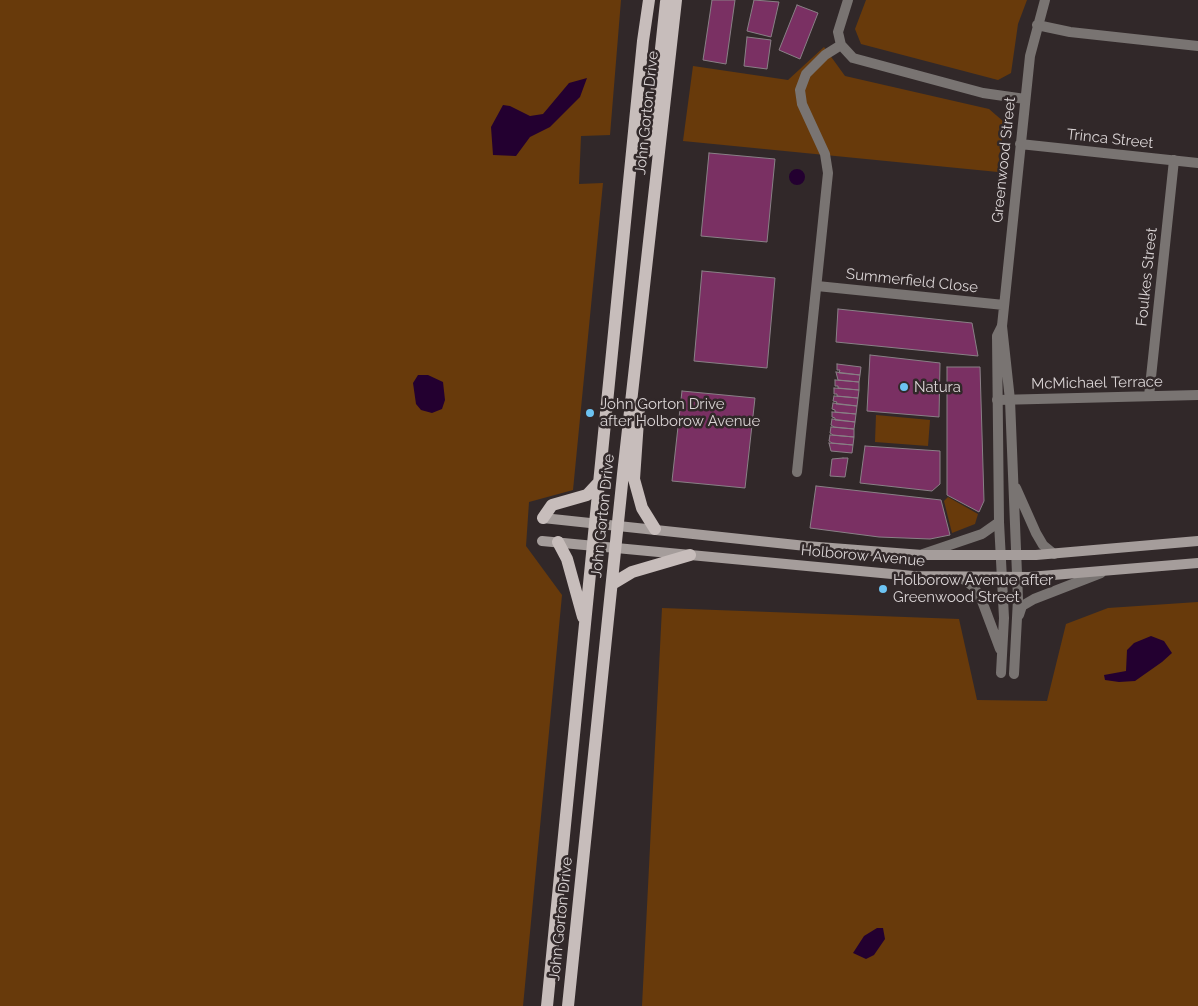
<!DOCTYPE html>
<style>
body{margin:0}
canvas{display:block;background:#312829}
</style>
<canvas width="1198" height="1006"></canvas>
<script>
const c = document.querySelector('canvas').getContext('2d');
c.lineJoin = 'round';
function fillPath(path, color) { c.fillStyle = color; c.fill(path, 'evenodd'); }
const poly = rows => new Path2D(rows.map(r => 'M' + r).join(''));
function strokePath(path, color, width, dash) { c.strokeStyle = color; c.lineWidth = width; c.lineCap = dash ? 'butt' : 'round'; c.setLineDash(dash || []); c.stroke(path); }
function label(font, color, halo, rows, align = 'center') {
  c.font = font + ' Raleway,sans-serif'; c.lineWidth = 5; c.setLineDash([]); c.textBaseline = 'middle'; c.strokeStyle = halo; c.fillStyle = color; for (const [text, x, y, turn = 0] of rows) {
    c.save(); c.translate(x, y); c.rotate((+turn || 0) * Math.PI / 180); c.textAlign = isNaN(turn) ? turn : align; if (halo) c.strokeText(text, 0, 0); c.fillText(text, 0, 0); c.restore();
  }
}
fillPath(poly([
 [0,0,621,0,610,135,581,136,579,184,603,183,573,490,529,502,526,546,562,595,523,1006,0,1006],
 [866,0,1027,0,1018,24,1011,73,998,80,861,44,855,29],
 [824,47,845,76,989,109,1004,122,998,172,683,141,693,66,788,80],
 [876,415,930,420,928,446,875,442],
 [948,497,978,514,975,524,952,533,944,501],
 [1198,602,1198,1006,642,1006,662,608,959,619,977,700,1047,701,1066,624,1108,608]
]), '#683a0b');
fillPath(poly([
 [587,78,580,97,550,127,530,137,516,156,493,155,491,127,503,105,510,106,530,116,543,114,569,83],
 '789 177a8 8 0 1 1 16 0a8 8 0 1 1-16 0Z',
 [418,375,428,375,443,382,445,400,442,409,432,413,421,410,416,404,413,383],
 [1151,636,1164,641,1172,653,1162,662,1135,681,1119,682,1105,680,1104,675,1126,671,1127,650,1134,643],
 [877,928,883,928,885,939,874,955,866,959,853,953,864,936]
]), '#230030');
const building = poly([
 [712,0,735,0,726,64,703,60,712,0],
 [754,0,779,2,771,37,747,31,754,0],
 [797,5,818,13,800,59,779,50,797,5],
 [747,37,771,40,767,69,744,66,747,37],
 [709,153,775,159,767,242,701,236,709,153],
 [702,271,775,278,767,368,694,361,702,271],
 [838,309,972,323,978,356,836,342,838,309],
 [870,355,940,363,939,417,867,411,870,355],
 [837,364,861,367,860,375,839,373,840,370,837,370,837,364],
 [947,367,980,367,984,501,979,512,947,495,947,367],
 [836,372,860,375,859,382,838,380,836,372],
 [835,380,859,382,859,390,838,388,838,386,835,386,835,380],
 [834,388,859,390,858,398,837,396,837,394,834,394,834,388],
 [682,391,755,398,745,488,672,481,682,391],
 [834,396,858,398,857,406,836,404,837,402,833,401,834,396],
 [833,403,857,406,856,414,835,412,835,410,832,409,833,403],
 [832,412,856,414,855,422,835,420,835,418,832,417,832,412],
 [832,419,855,422,854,429,834,427,831,425,832,419],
 [831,427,854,429,854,437,833,435,830,433,831,427],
 [830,435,854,437,853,445,832,443,829,441,830,435],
 [829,443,853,445,852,453,831,451,829,443],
 [865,446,940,451,940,484,932,491,860,483,865,446],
 [843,458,848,458,845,477,830,476,832,459,843,458],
 [816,486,941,500,950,535,930,539,879,537,810,528,816,486]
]);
fillPath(building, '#7a3063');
strokePath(building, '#898086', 1);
strokePath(poly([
 [848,0,838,32,841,45,853,58,983,93,1025,99],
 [1037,25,1070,32,1198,46],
 [1020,144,1198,163],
 [817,286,1004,305],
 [1002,326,1030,56,1045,0],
 [1149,396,1174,160],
 [997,400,1198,395],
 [797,472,828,173,825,154,802,104,800,90,806,74,825,55,841,45]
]), '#797472', 10);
strokePath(poly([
 [1002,326,1010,400,1018,599,1014,674],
 [1016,488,1036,533,1043,545,1054,554],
 [923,554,982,534,999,522],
 [960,577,974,587,982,601,1000,649],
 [1019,615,1022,606,1034,599,1101,573],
 [1001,673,1004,618,999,522,997,336,1002,326]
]), '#797472', 10);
strokePath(poly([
 [543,518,806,546,922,555,1036,555,1198,541],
 [542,541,913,576,1029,577,1198,563]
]), '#a59d9b', 10);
strokePath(poly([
 [632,164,648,151,652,133,666,2,669,0],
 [639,406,634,479,642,508,655,529],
 [543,518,552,505,587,495,600,481],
 [558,542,567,559,583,617],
 [612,584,632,572,690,555],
 [547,1006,643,41,649,0],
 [568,1006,623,474,676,0]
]), '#c7bdbb', 12);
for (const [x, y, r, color] of [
 [904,387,5,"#6cc3f2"],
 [590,413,5,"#6cc3f2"],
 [883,589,5,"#6cc3f2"]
]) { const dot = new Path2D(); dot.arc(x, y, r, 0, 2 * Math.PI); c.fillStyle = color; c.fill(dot); strokePath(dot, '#312829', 2); }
label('15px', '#dad4d5', '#312829', [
 ["John Gorton Drive",647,113,-84],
 ["Trinca Street",1110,139,6],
 ["Greenwood Street",1004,160,-84],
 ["Foulkes Street",1147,277,-84],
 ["Summerfield Close",912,281,6],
 ["McMichael Terrace",1097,383,-1],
 ["John Gorton Drive",603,516,-84],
 ["Holborow Avenue",863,556,5],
 ["John Gorton Drive",561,919,-84]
]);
label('15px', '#dad4d5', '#312829', [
 ["Natura",914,387],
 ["John Gorton Drive",600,404],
 ["after Holborow Avenue",600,421],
 ["Holborow Avenue after",893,580],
 ["Greenwood Street",893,597]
], 'left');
</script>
